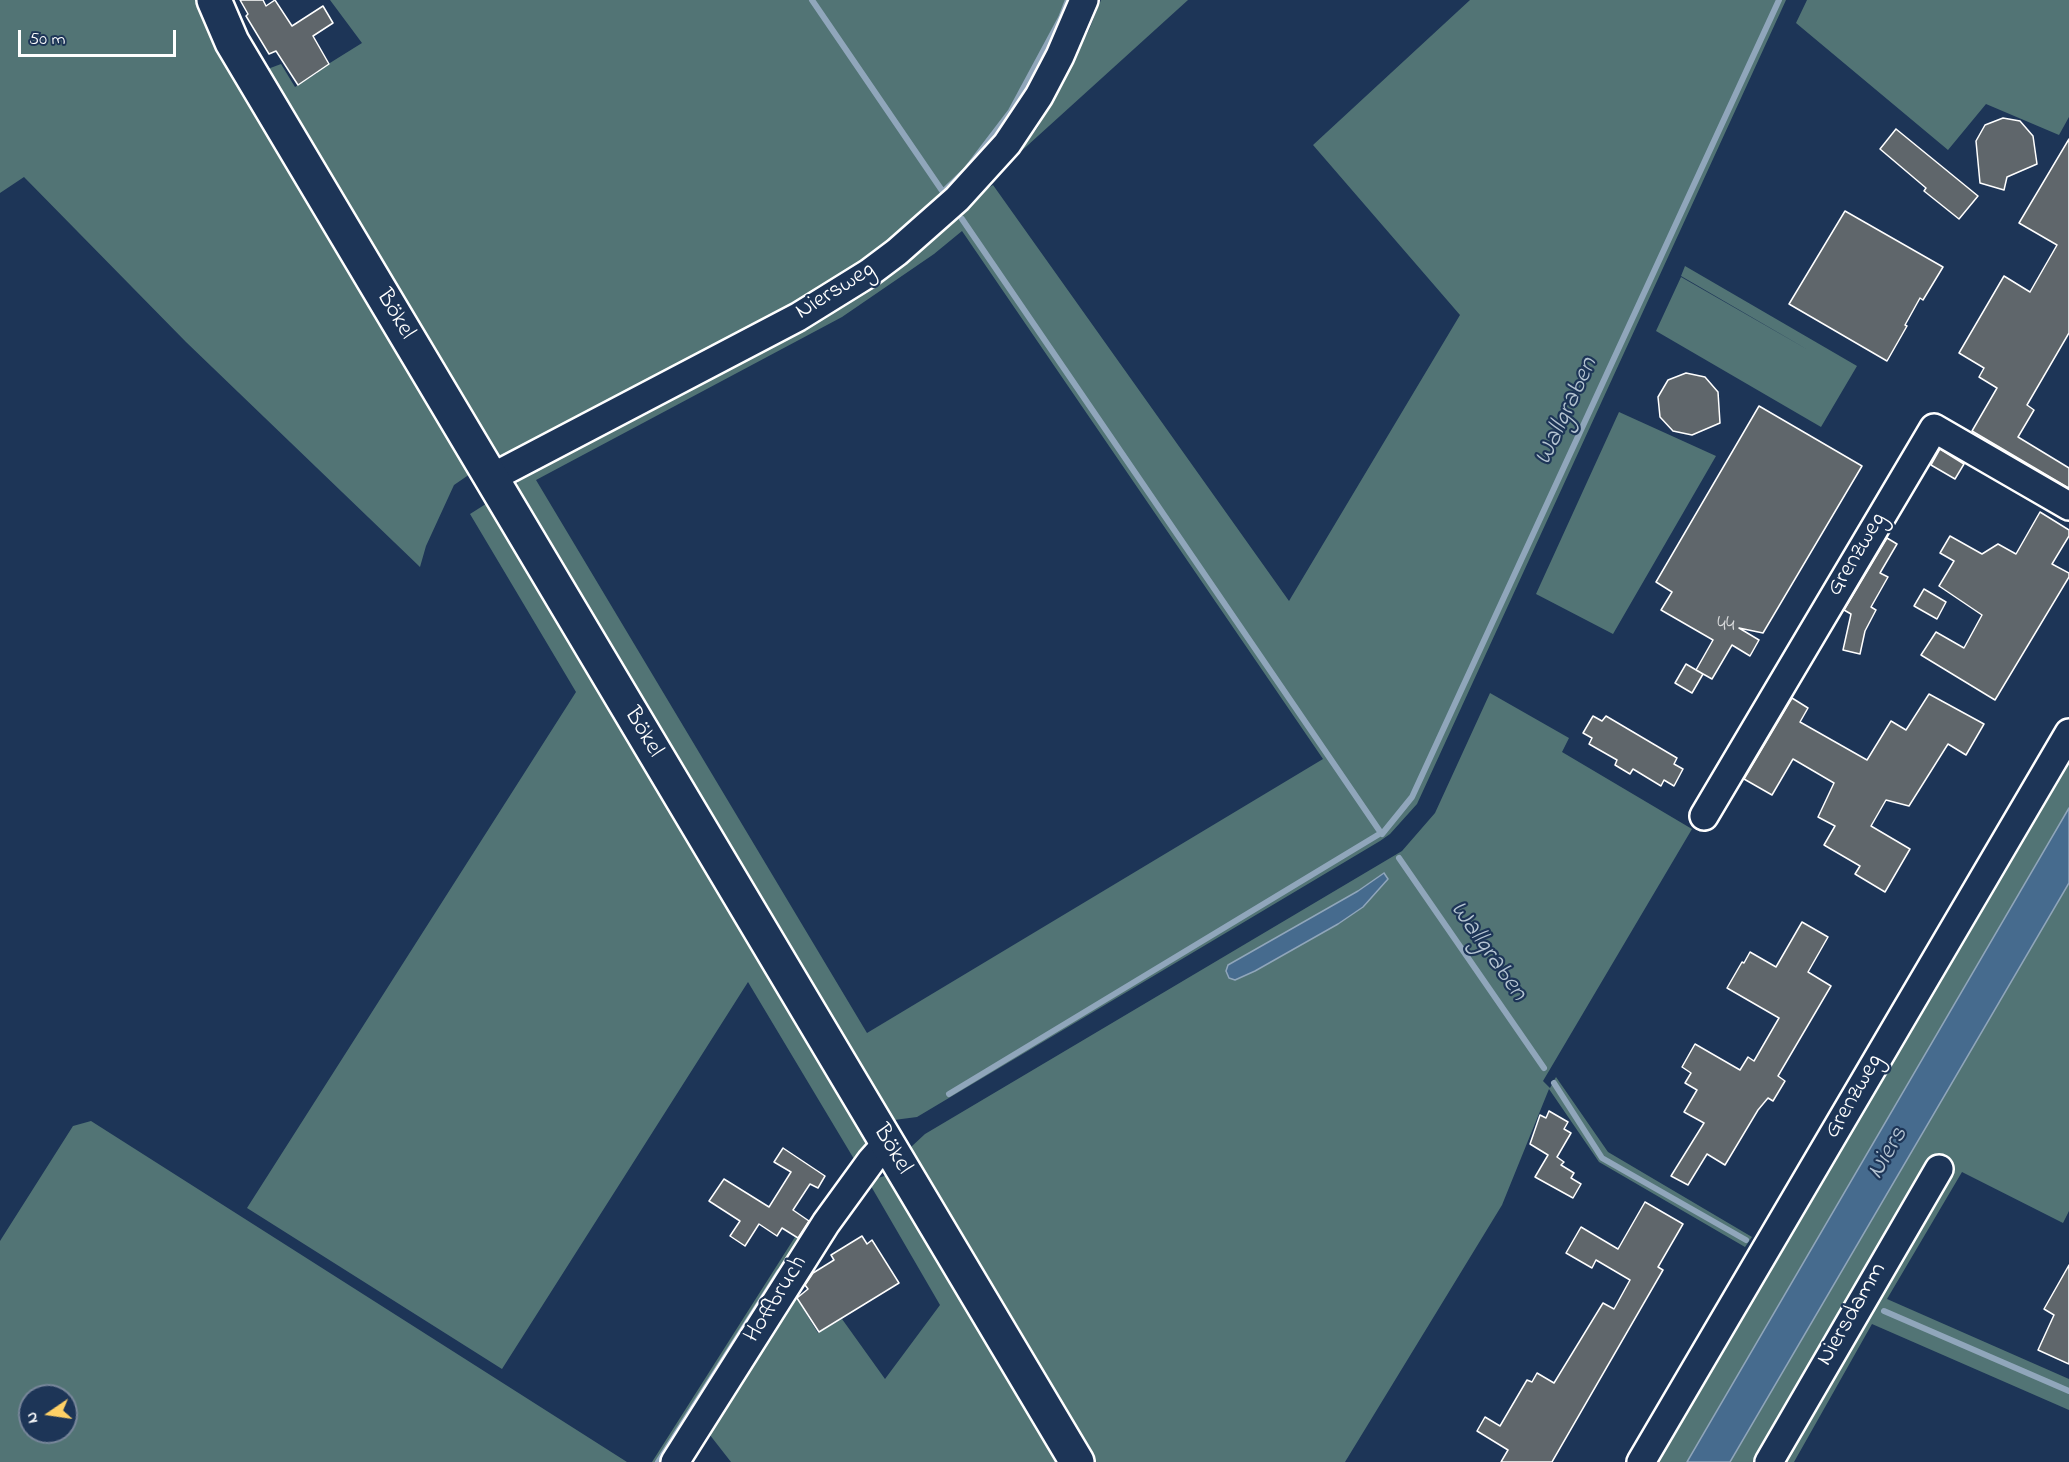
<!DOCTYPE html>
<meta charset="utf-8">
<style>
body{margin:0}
#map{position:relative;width:2069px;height:1462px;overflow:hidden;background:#1d3557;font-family:"Indie Flower",sans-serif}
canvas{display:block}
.north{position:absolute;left:18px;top:1384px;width:60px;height:60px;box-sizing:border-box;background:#1d3557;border:2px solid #77869a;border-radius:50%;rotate:257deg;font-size:16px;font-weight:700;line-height:24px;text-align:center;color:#fff}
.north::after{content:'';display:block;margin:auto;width:21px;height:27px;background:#ffd166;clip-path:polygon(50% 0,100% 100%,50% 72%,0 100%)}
.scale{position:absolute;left:18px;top:30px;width:158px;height:27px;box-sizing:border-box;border:3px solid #fff;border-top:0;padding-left:8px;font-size:18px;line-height:21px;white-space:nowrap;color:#fff;-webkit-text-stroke:4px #1d3557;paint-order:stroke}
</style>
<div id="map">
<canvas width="2069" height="1462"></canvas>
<div class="north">N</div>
<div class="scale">50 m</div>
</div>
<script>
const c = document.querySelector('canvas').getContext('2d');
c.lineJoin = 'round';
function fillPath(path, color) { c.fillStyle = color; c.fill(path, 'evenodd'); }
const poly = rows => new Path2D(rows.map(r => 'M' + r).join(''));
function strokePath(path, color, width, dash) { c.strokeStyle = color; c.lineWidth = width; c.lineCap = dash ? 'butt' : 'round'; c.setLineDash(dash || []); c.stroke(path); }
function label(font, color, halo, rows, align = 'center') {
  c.font = font + ' "Indie Flower",sans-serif'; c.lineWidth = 4.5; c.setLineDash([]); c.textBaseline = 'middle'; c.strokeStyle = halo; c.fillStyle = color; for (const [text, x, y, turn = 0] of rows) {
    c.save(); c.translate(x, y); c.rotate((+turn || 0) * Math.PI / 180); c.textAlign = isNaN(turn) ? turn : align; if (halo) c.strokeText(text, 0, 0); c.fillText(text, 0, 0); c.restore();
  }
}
fillPath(poly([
 [0,0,202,0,473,472,454,485,426,546,420,567,186,342,24,177,0,193],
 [330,0,1076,0,1018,115,971,174,877,262,513,459,497,459,265,70,281,64,295,87,317,73,317,71,362,43],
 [1101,0,1188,0,1017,155,1038,127,1089,30],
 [1470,0,1786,0,1417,804,1390,834,1380,841,917,1117,894,1120,883,1112,516,494,518,477,993,185,1289,601,1460,315,1313,145],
 [962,231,1323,759,867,1033,536,480,842,317,934,254],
 [1807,0,2069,0,2069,117,2059,135,1986,104,1948,150,1796,23],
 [1685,266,1857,366,1821,427,1656,331,1681,277,1810,351,1681,276],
 [1619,412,1716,456,1613,634,1536,594],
 [489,502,872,1142,665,1462,652,1462,795,1237,804,1242,854,1159,748,982,502,1369,247,1208,576,692,470,514],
 [1490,693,1569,738,1562,752,1692,829,1543,1081,1550,1088,1556,1077,1608,1152,1752,1237,1745,1247,1599,1162,1549,1089,1502,1205,1345,1462,1091,1462,913,1161,911,1147,925,1134,1402,851,1435,813],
 [1384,873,1387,879,1363,907,1338,924,1255,971,1235,980],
 [2069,760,2069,808,1687,1462,1658,1462],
 [2069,883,2069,1211,2063,1223,1962,1172,1887,1299,2069,1379,2069,1410,1872,1324,1794,1462,1730,1462],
 [91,1121,627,1462,0,1462,0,1241,73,1126],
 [30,1396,66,1396,66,1432,30,1432],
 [891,1174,1063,1462,731,1462,706,1430,793,1292,818,1333,842,1319,885,1379,940,1305,868,1181]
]), '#527475');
const water = poly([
 [2069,808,2069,883,1730,1462,1687,1462,2069,808],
 [1384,873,1388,879,1363,907,1338,924,1255,971,1235,980,1229,978,1226,971,1228,965,1358,891,1384,873]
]);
fillPath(water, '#466b8e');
strokePath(water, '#90a6bb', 1.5);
strokePath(poly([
 [812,0,943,192,966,170,1011,111,1061,18,1068,0],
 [1382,834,1412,797,1779,0],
 [1399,858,1544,1068],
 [1554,1083,1602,1158,1746,1240],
 [949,1094,1381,833,962,219],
 [1884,1311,2069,1391],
 [658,1462,779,1272]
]), '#90a6bb', 6);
const building = poly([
 [240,0,263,0,266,6,275,0,292,26,323,6,333,23,313,36,329,64,298,85,276,51,269,54,246,16,248,14,240,0],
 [2003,118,2020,121,2033,136,2037,164,2007,177,2004,190,1980,183,1976,141,1985,125,2003,118],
 [1896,129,1978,196,1959,219,1924,191,1926,188,1880,149,1896,129],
 [2069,139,2069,333,2027,405,2034,410,2018,437,2069,468,2069,488,1972,431,1997,388,1979,377,1984,368,1959,353,2004,276,2030,292,2057,245,2019,223,2069,139],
 [1845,211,1943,267,1923,300,1920,298,1905,325,1907,326,1887,361,1789,304,1845,211],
 [1686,373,1705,377,1718,392,1720,423,1692,435,1673,431,1660,417,1658,397,1668,380,1686,373],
 [1759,406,1862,466,1763,633,1739,628,1759,640,1750,656,1732,645,1712,679,1696,670,1713,640,1661,610,1672,592,1656,582,1759,406],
 [1940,449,1964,464,1955,479,1931,465,1940,449],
 [2040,512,2069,530,2069,536,2052,564,2069,573,2069,577,1995,700,1921,655,1936,632,1964,648,1982,615,1939,586,1954,561,1940,553,1950,536,1982,554,1998,544,2016,554,2040,512],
 [1887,538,1897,544,1880,573,1888,577,1871,607,1876,610,1865,631,1860,654,1843,650,1851,614,1844,610,1887,538],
 [1924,589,1946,602,1937,619,1914,606,1924,589],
 [1686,664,1703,674,1692,693,1675,683,1686,664],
 [1929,694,1984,724,1966,755,1948,744,1909,806,1886,800,1871,826,1910,849,1885,892,1855,874,1860,866,1824,845,1835,826,1818,817,1834,783,1793,759,1772,795,1744,779,1792,698,1808,708,1800,722,1867,760,1891,721,1906,730,1929,694],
 [1593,716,1602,721,1606,716,1677,758,1674,764,1683,769,1674,786,1664,780,1661,786,1633,769,1630,774,1615,765,1617,760,1589,744,1592,738,1583,733,1593,716],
 [1802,922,1828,937,1808,972,1831,986,1778,1076,1785,1081,1773,1101,1768,1098,1758,1110,1725,1165,1707,1154,1688,1185,1671,1176,1704,1123,1684,1112,1697,1090,1685,1083,1691,1073,1682,1067,1695,1044,1740,1070,1748,1057,1754,1061,1779,1018,1727,988,1742,962,1744,963,1750,952,1776,967,1802,922],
 [1549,1111,1568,1122,1564,1129,1571,1133,1557,1157,1564,1162,1561,1165,1574,1173,1571,1178,1581,1184,1573,1198,1535,1177,1548,1155,1530,1144,1540,1115,1546,1118,1549,1111],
 [783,1148,825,1176,818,1188,810,1184,793,1210,809,1221,798,1238,782,1228,777,1236,759,1224,745,1246,730,1236,740,1221,709,1201,724,1179,769,1207,791,1172,774,1162,783,1148],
 [1645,1202,1683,1224,1658,1267,1663,1270,1552,1462,1501,1462,1508,1450,1477,1431,1485,1417,1500,1426,1527,1380,1532,1382,1537,1373,1554,1383,1603,1303,1614,1309,1630,1280,1596,1260,1592,1268,1566,1253,1581,1227,1618,1249,1645,1202],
 [862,1236,867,1244,872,1240,899,1283,819,1332,797,1298,808,1289,805,1285,813,1273,834,1260,831,1255,862,1236],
 [2069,1265,2069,1364,2038,1350,2054,1315,2044,1309,2069,1265]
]);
fillPath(building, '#5f666b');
strokePath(building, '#fff', 1.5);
const minor = poly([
 [491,478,798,317,869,273,897,252,957,199,1007,144,1039,96,1060,56,1084,0],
 [1704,816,1934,428,2069,506],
 [675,1462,826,1223,871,1161,887,1143],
 [1641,1462,2069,733],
 [1769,1462,1939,1169]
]);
const major = poly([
 [214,0,232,42,1077,1462]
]);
strokePath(minor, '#fff', 32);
strokePath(major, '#fff', 38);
strokePath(minor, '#1d3557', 27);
strokePath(major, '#1d3557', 33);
label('21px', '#d7d9da', null, [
 ["44",1726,627]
]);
label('24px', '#fff', '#1d3557', [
 ["Niersweg",836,292,-32],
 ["Bökel",394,315,59],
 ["Grenzweg",1858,555,-59],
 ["Bökel",642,733,59],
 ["Grenzweg",1855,1097,-60],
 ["Bökel",891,1150,59],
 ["Hoffbruch",777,1300,-58],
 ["Niersdamm",1853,1315,-60]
]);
label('italic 26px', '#b5c4d2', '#1d3557', [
 ["Wallgraben",1568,412,-65],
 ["Wallgraben",1487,952,55],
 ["Niers",1889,1154,-60]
]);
</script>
